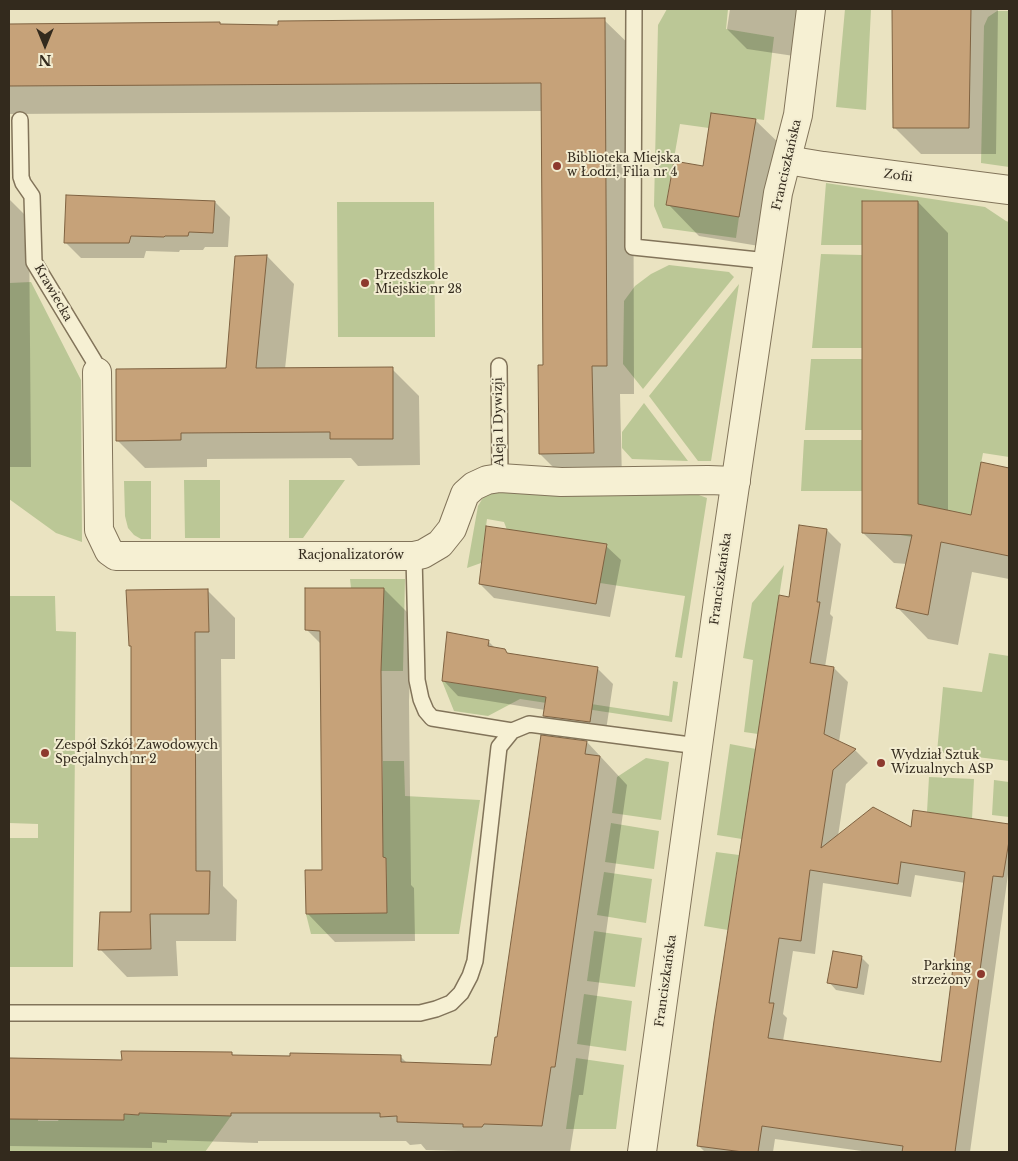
<!DOCTYPE html>
<meta charset="utf-8">
<style>
body{margin:0}
#map{position:relative;width:1018px;height:1161px;overflow:hidden;background:#eae3c1;font-family:"Libre Baskerville",serif}
canvas{display:block}
.frame{position:absolute;inset:0;border:10px solid #332a1d;pointer-events:none}
.north{position:absolute;left:20px;top:20px;width:50px;height:50px;-webkit-text-stroke:4px #f2ecd0;paint-order:stroke;rotate:180deg;font-size:14px;font-weight:700;line-height:20px;text-align:center;color:#332a1d}
.north::after{content:'';display:block;margin:auto;width:18px;height:22px;background:#332a1d;clip-path:polygon(50% 0,100% 100%,50% 72%,0 100%)}
</style>
<div id="map">
<canvas width="1018" height="1161"></canvas>
<div class="frame"></div>
<div class="north">N</div>
</div>
<script>
const c = document.querySelector('canvas').getContext('2d');
c.lineJoin = 'round';
function fillPath(path, color) { c.fillStyle = color; c.fill(path, 'evenodd'); }
const poly = rows => new Path2D(rows.map(r => 'M' + r).join(''));
function strokePath(path, color, width, dash) { c.strokeStyle = color; c.lineWidth = width; c.lineCap = dash ? 'butt' : 'round'; c.setLineDash(dash || []); c.stroke(path); }
function label(font, color, halo, rows, align = 'center') {
  c.font = font + ' "Libre Baskerville",serif'; c.lineWidth = 4; c.setLineDash([]); c.textBaseline = 'middle'; c.strokeStyle = halo; c.fillStyle = color; for (const [text, x, y, turn = 0] of rows) {
    c.save(); c.translate(x, y); c.rotate((+turn || 0) * Math.PI / 180); c.textAlign = isNaN(turn) ? turn : align; if (halo) c.strokeText(text, 0, 0); c.fillText(text, 0, 0); c.restore();
  }
}
fillPath(poly([
 [667,9,728,9,726,29,774,37,764,120,711,113,709,128,680,124,666,204,739,217,736,238,663,228,654,206,658,25],
 [845,9,871,9,866,110,836,107],
 [997,11,1009,11,1009,167,981,163,984,26,988,17],
 [826,183,985,207,1006,221,1009,222,1009,457,983,453,971,515,935,508,929,540,895,534,896,515,918,486,918,201,862,201,862,245,821,245],
 [337,202,434,202,435,337,338,337],
 [821,254,862,255,862,348,812,348],
 [669,265,729,272,734,277,643,389,623,364,624,301,635,286,651,274],
 [31,282,81,380,82,542,56,533,9,499,9,283],
 [739,284,711,461,698,461,649,396],
 [811,359,862,359,862,430,805,430],
 [644,403,688,461,632,459,622,448,622,432],
 [804,440,862,440,862,491,801,491],
 [184,480,220,480,220,538,185,538],
 [289,480,345,480,303,538,289,538],
 [124,481,151,481,151,539,141,539,134,535,128,528,125,516],
 [495,491,696,494,707,498,682,658,675,657,685,596,600,583,507,530,504,522,487,519,481,563,467,568,478,506,484,496],
 [784,565,758,734,744,732,753,660,743,658,752,603],
 [350,579,405,579,403,671,381,671,384,588,351,588],
 [9,596,55,596,56,631,76,632,73,967,9,967,9,838,38,838,38,824,9,823],
 [989,653,1009,656,1009,761,937,752,943,687,982,692],
 [442,681,669,716,673,681,678,682,672,722,520,699,488,716,454,711],
 [730,744,756,749,742,839,717,835],
 [646,758,669,762,661,820,612,813,617,777],
 [383,761,404,761,405,796,480,800,459,934,311,934,306,914,387,913,386,858,383,857],
 [929,777,974,779,972,819,927,812],
 [994,780,1009,782,1009,817,992,815],
 [611,823,659,831,654,869,605,862],
 [716,852,739,855,728,930,704,926],
 [604,872,652,879,646,923,597,915],
 [594,931,642,938,635,987,587,981],
 [584,994,632,1001,626,1051,577,1044],
 [576,1058,624,1065,616,1129,566,1129],
 [139,1113,231,1116,205,1152,9,1152,9,1119,38,1119,38,1121,58,1121,59,1119,123,1120,124,1114,139,1115]
]), '#bbc796');
fillPath(poly([
 [730,9,799,9,794,56,747,49,727,29],
 [893,9,998,9,996,154,921,154,894,127],
 [604,20,633,48,634,394,620,394,622,481,568,482,540,454,544,366,542,111,9,114,9,25,219,23,222,26,279,27],
 [755,120,787,151,771,248,699,236,668,204,704,167],
 [9,199,29,219,31,467,9,467],
 [215,202,230,217,228,247,205,247,203,250,180,250,179,252,146,251,144,258,81,258,65,242],
 [918,202,948,233,948,511,972,516,982,464,1009,469,1009,579,972,572,958,645,928,639,898,608,907,564,894,563,863,533],
 [267,256,294,284,285,369,392,369,419,396,420,465,358,466,351,458,207,459,207,467,145,468,118,441,227,370,236,258],
 [800,526,827,530,841,544,830,614,833,617,825,667,834,668,848,682,839,742,855,750,868,763,846,784,838,836,912,829,999,824,1009,834,1009,867,970,1152,869,1152,775,1139,773,1152,705,1152,699,1146,791,599],
 [915,875,965,883,942,1063,783,1041,787,1018,783,1014,793,951,815,954,823,883,911,897],
 [606,546,621,560,610,617,494,598,480,584],
 [384,589,412,617,409,701,411,885,414,888,415,941,335,942,307,913,323,872,321,644,307,630],
 [207,590,235,618,235,659,221,659,223,886,237,900,236,941,176,941,178,976,127,977,100,949,132,914,132,648,130,645],
 [488,641,496,649,508,655,597,668,613,684,605,737,560,731,545,716,545,710,458,696,443,680],
 [587,742,627,785,583,1095,579,1095,570,1152,490,1152,426,1150,421,1144,410,1145,406,1141,258,1141,258,1143,167,1140,167,1143,152,1142,152,1148,9,1146,9,1060,123,1061,231,1053,234,1056,400,1056,408,1064,492,1066,498,1038],
 [834,953,862,958,869,965,864,995,836,990,829,982]
]), '#0003');
const building = poly([
 [892,9,971,9,969,128,893,128,892,9],
 [605,18,607,366,592,366,594,453,539,454,538,365,543,365,541,83,9,86,9,24,220,22,220,24,278,25,278,21,605,18],
 [711,113,756,119,739,217,666,205,674,161,703,166,711,113],
 [66,195,215,201,213,233,189,232,188,236,165,236,164,237,131,236,129,243,64,243,66,195],
 [862,201,918,201,918,504,971,515,981,462,1009,468,1009,556,941,542,928,615,896,608,912,535,862,533,862,201],
 [267,255,256,368,393,367,393,439,330,439,330,432,181,433,181,440,116,441,116,369,226,368,235,256,267,255],
 [799,525,827,529,817,602,820,602,810,663,834,667,824,734,856,749,833,770,821,848,873,807,911,827,913,810,1009,824,1009,841,1003,877,993,876,955,1152,902,1152,903,1146,762,1126,758,1152,743,1152,697,1146,714,1021,779,595,789,597,799,525],
 [901,862,965,872,941,1062,768,1038,774,1003,769,1003,779,938,801,941,810,870,898,884,901,862],
 [486,526,607,544,596,604,479,584,486,526],
 [305,588,384,588,381,671,383,857,386,858,387,913,306,914,305,870,322,870,320,631,305,630,305,588],
 [208,589,209,632,195,632,196,871,210,871,209,914,150,914,151,949,98,950,100,912,131,912,131,646,129,646,126,590,208,589],
 [447,632,489,640,488,646,505,649,507,653,598,667,590,722,543,716,546,697,442,681,447,632],
 [541,735,587,741,585,754,600,756,555,1067,551,1067,542,1126,484,1124,482,1127,463,1127,463,1124,397,1122,397,1116,380,1117,380,1113,231,1113,231,1116,139,1113,139,1115,124,1114,124,1120,9,1119,9,1058,122,1060,121,1051,232,1052,232,1055,290,1056,290,1053,401,1055,401,1062,491,1065,495,1037,497,1037,541,735],
 [833,951,862,956,857,988,827,983,833,951]
]);
fillPath(building, '#c6a279');
strokePath(building, '#7f6241', 1);
const service = poly([
 [634,9,633,247,768,261],
 [20,120,21,177,23,183,32,196,34,262,94,361,97,372],
 [499,366,500,478],
 [414,556,417,680,421,699,426,711,432,718,512,731],
 [9,1013,420,1013,436,1009,451,1003,461,993,470,976,475,961,499,747,512,731,529,724,698,746]
]);
const minor = poly([
 [787,160,823,166,1009,190],
 [97,372,99,530,109,551,116,556,414,556,423,554,440,544,452,529,465,494,474,486,487,480,500,478,561,482,708,480,736,481]
]);
const tertiary = poly([
 [642,1152,718,601,778,193,798,115,811,9]
]);
strokePath(service, '#82745a', 18);
strokePath(minor, '#82745a', 30);
strokePath(tertiary, '#82745a', 30);
strokePath(service, '#f6f0d3', 15);
strokePath(minor, '#f6f0d3', 28);
strokePath(tertiary, '#f6f0d3', 28);
for (const [x, y, r, color] of [
 [557,166,5,"#8d392e"],
 [365,283,5,"#8d392e"],
 [45,753,5,"#8d392e"],
 [881,763,5,"#8d392e"],
 [981,974,5,"#8d392e"]
]) { const dot = new Path2D(); dot.arc(x, y, r, 0, 2 * Math.PI); c.fillStyle = color; c.fill(dot); strokePath(dot, '#f2ecd0', 2); }
label('12px', '#332a1d', '#f2ecd0', [
 ["Biblioteka Miejska",567,159],
 ["w Łodzi, Filia nr 4",567,173],
 ["Przedszkole",375,276],
 ["Miejskie nr 28",375,290],
 ["Zespół Szkół Zawodowych",55,746],
 ["Specjalnych nr 2",55,760],
 ["Wydział Sztuk",891,756],
 ["Wizualnych ASP",891,770],
 ["Parking",971,967,"right"],
 ["strzeżony",971,981,"right"]
], 'left');
label('12px', '#332a1d', '#f2ecd0', [
 ["Franciszkańska",787,165,-77],
 ["Zofii",898,176,7],
 ["Krawiecka",53,293,60],
 ["Aleja 1 Dywizji",499,422,-91],
 ["Racjonalizatorów",351,556],
 ["Franciszkańska",721,579,-82],
 ["Franciszkańska",666,981,-82]
]);
</script>
